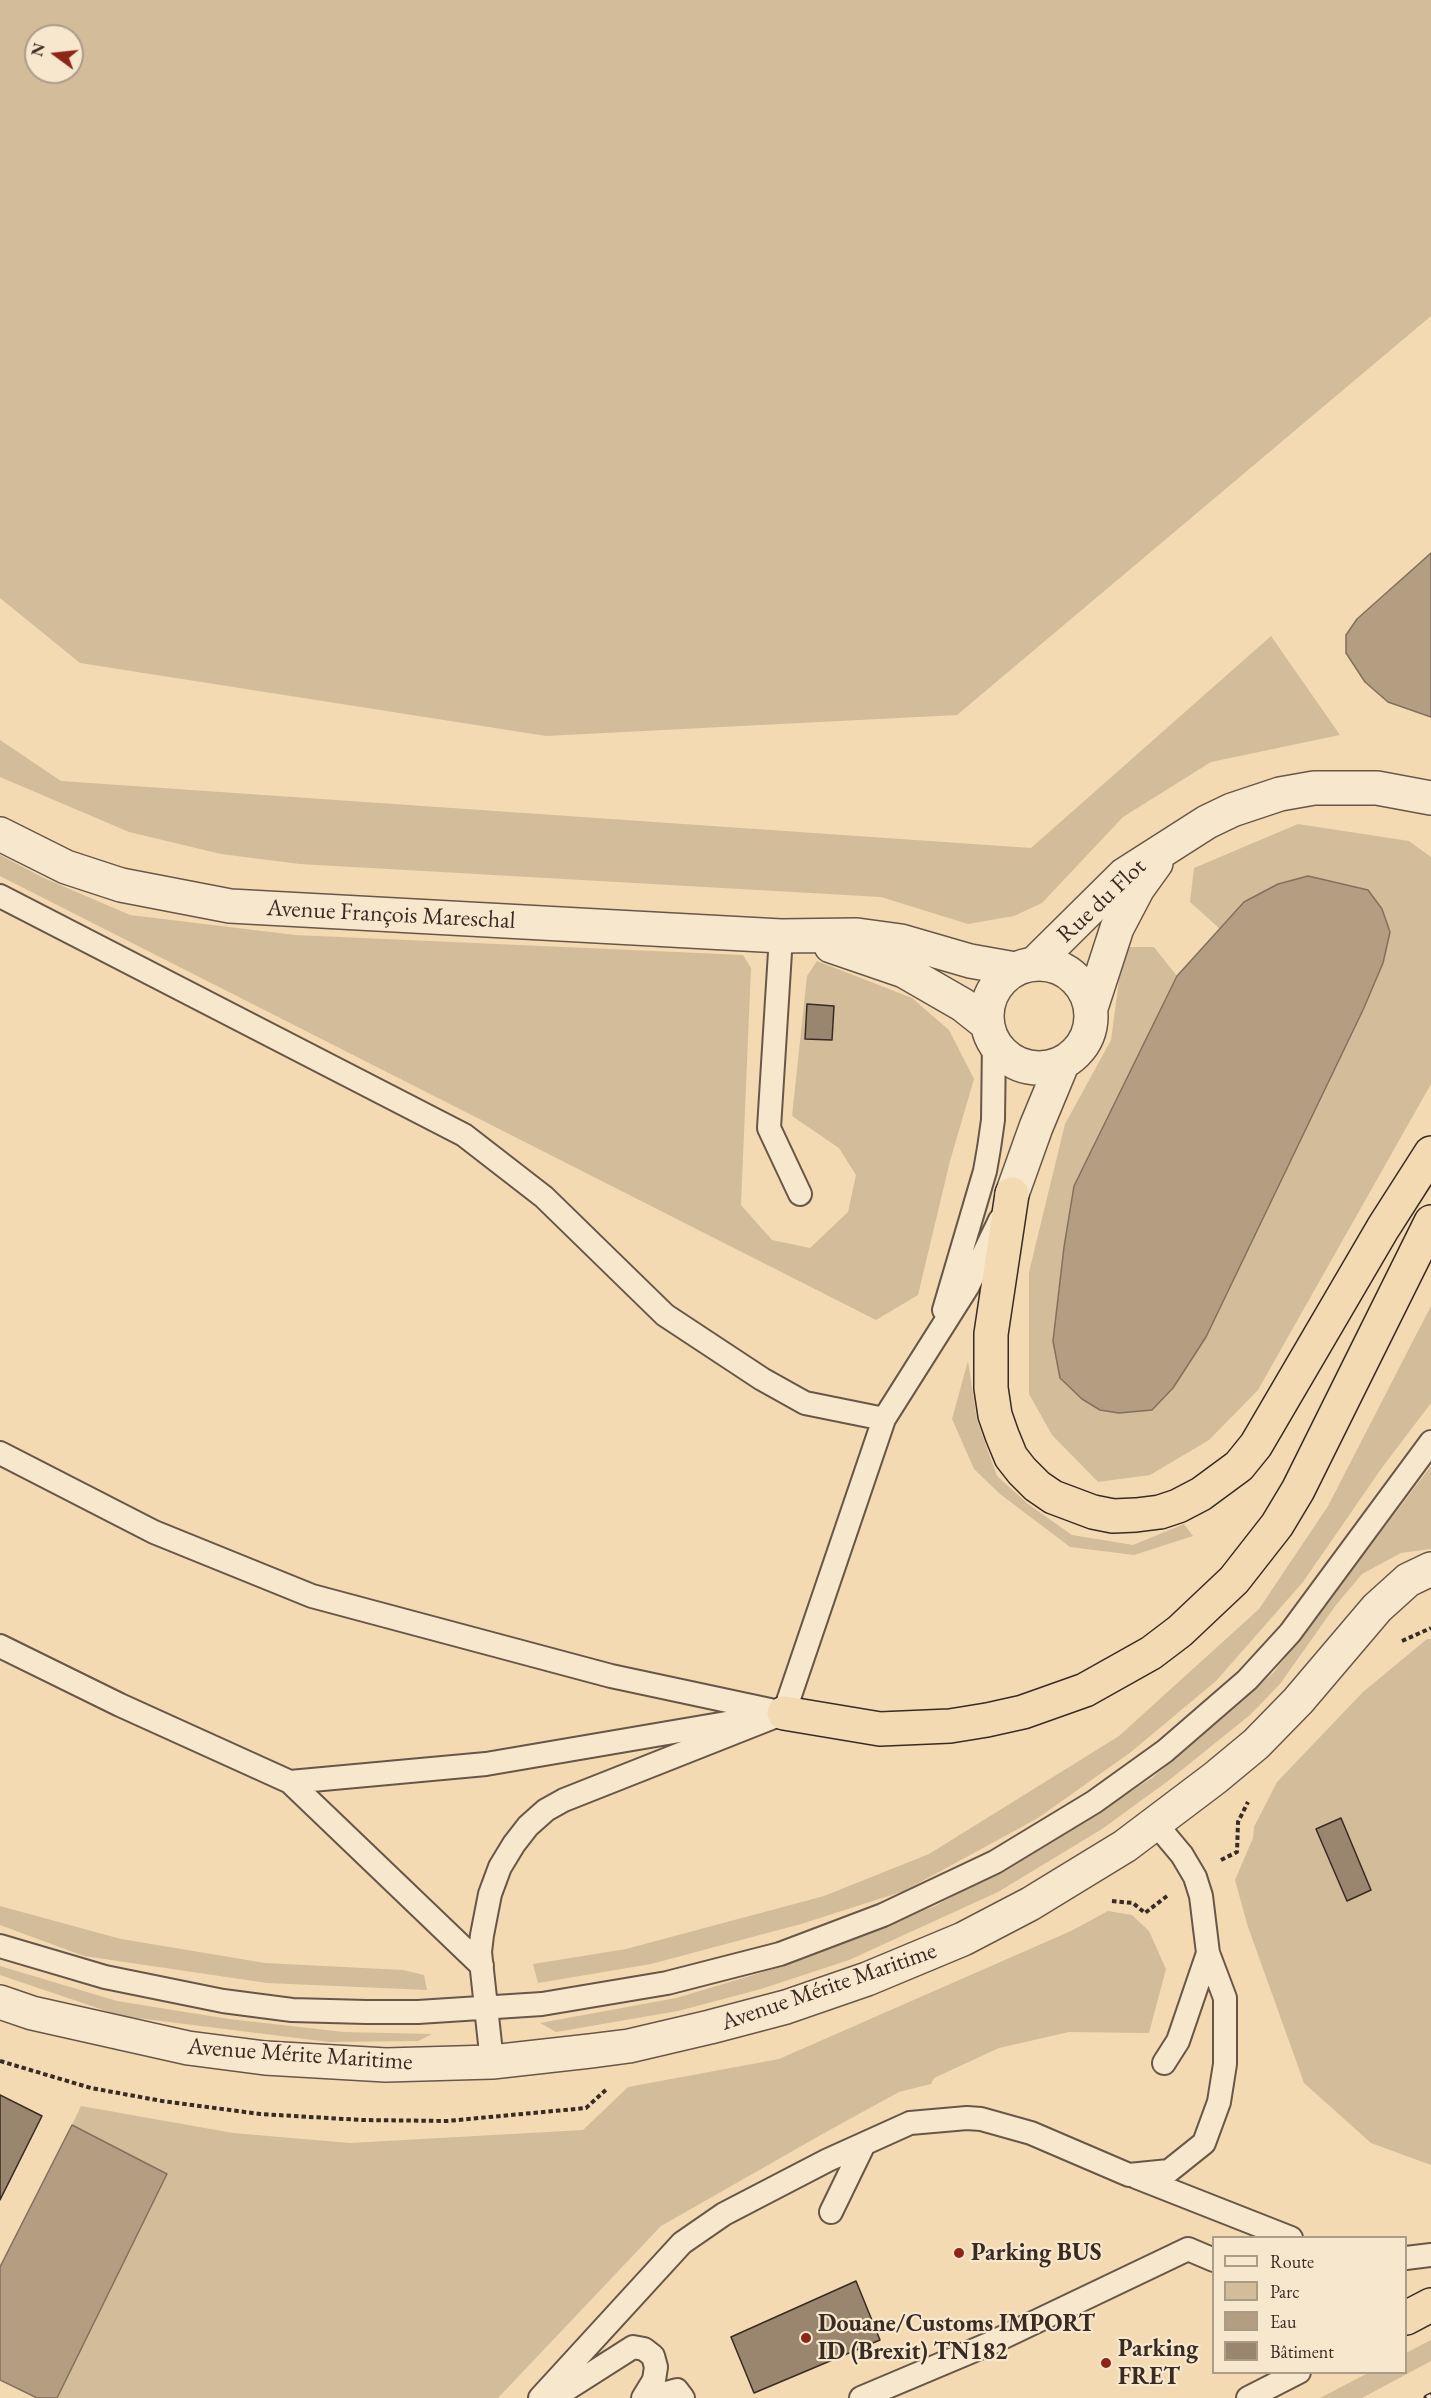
<!DOCTYPE html>
<meta charset="utf-8">
<style>
body{margin:0}
#map{position:relative;width:1431px;height:2398px;overflow:hidden;background:#f3dab2;font-family:"EB Garamond",serif}
canvas{display:block}
.legend{position:absolute;left:1212px;top:2236px;width:195px;height:138px;box-sizing:border-box;background:#f7e7cd;border:2px solid #ab9c89;margin:0;padding:8px 10px;list-style:none;font-size:18px;color:#392b24}
.legend li{display:flex;align-items:center;gap:12px;height:30px}
.legend b{width:30px;border:2px solid #ab9c89}
.north{position:absolute;left:24px;top:24px;width:60px;height:60px;box-sizing:border-box;background:#f7e7cd;border:2px solid #ab9c89;border-radius:50%;rotate:285deg;font-size:16px;font-weight:700;line-height:24px;text-align:center;color:#392b24}
.north::after{content:'';display:block;margin:auto;width:21px;height:27px;background:#8f2418;clip-path:polygon(50% 0,100% 100%,50% 72%,0 100%)}
</style>
<div id="map">
<canvas width="1431" height="2398"></canvas>
<ul class="legend">
<li><b style="height:8px;background:#f7e7cd"></b>Route</li>
<li><b style="height:16px;background:#d3bc9a"></b>Parc</li>
<li><b style="height:16px;background:#b49e82"></b>Eau</li>
<li><b style="height:16px;background:#9a866e"></b>Bâtiment</li>
</ul>
<div class="north">N</div>
</div>
<script>
const c = document.querySelector('canvas').getContext('2d');
c.lineJoin = 'round';
function fillPath(path, color) { c.fillStyle = color; c.fill(path, 'evenodd'); }
const poly = rows => new Path2D(rows.map(r => 'M' + r).join(''));
function strokePath(path, color, width, dash) { c.strokeStyle = color; c.lineWidth = width; c.lineCap = dash ? 'butt' : 'round'; c.setLineDash(dash || []); c.stroke(path); }
function label(font, color, halo, rows, align = 'center') {
  c.font = font + ' "EB Garamond",serif'; c.lineWidth = 4.5; c.setLineDash([]); c.textBaseline = 'middle'; c.strokeStyle = halo; c.fillStyle = color; for (const [text, x, y, turn = 0] of rows) {
    c.save(); c.translate(x, y); c.rotate((+turn || 0) * Math.PI / 180); c.textAlign = isNaN(turn) ? turn : align; if (halo) c.strokeText(text, 0, 0); c.fillText(text, 0, 0); c.restore();
  }
}
fillPath(poly([
 [0,0,1431,0,1431,316,957,715,546,736,80,663,0,598],
 [36,36,72,36,72,72,36,72],
 [1271,636,1340,735,1211,762,1123,817,1042,903,1014,916,968,924,881,897,300,864,221,854,129,832,0,777,0,740,61,781,1031,848],
 [1298,824,1409,841,1431,857,1431,1084,1258,1390,1209,1440,1150,1475,1098,1482,1052,1435,1029,1394,1029,1272,1065,1124,1111,1040,1121,965,1130,947,1154,947,1177,976,1220,929,1190,902,1194,868],
 [0,855,44,878,130,915,295,935,743,955,751,968,741,1205,772,1240,810,1248,848,1212,856,1175,839,1148,792,1116,807,976,817,961,912,998,949,1030,974,1079,950,1161,918,1295,876,1320,0,876],
 [1431,1306,1431,1403,1381,1469,1303,1582,1216,1681,1131,1752,1038,1818,904,1891,801,1924,651,1964,538,1983,533,1964,626,1949,824,1896,929,1854,1119,1736,1259,1609,1328,1506],
 [968,1361,977,1420,997,1476,1028,1504,1072,1535,1133,1545,1184,1524,1193,1536,1134,1555,1070,1547,1000,1494,974,1469,952,1419],
 [1431,1466,1431,1549,1401,1553,1362,1574,1336,1605,1280,1684,1250,1715,1168,1781,1102,1829,998,1892,849,1960,761,1989,678,2011,556,2032,540,2023,676,1998,770,1970,935,1906,1026,1857,1152,1778,1274,1672],
 [1427,1639,1431,1639,1431,2165,1371,2143,1304,2083,1248,1927,1235,1880,1253,1838,1254,1827,1277,1782,1363,1692],
 [0,1906,121,1939,265,1963,403,1970,424,1975,427,1990,267,1983,84,1956,0,1925],
 [1108,1911,1132,1915,1149,1931,1166,1969,1149,2033,1069,2032,999,2048,934,2078,931,2084,899,2092,826,2132,661,2226,498,2398,57,2398,167,2175,72,2125,81,2106,233,2133,350,2143,583,2130,628,2087,779,2059,1071,1931],
 [0,1966,117,2001,229,2019,344,2032,432,2034,418,2041,329,2042,121,2016,0,1975],
 [1431,2340,1431,2361,1362,2398,1320,2398,1368,2373,1406,2372,1406,2353]
]), '#d3bc9a');
const water = poly([
 [1431,553,1431,717,1388,702,1365,682,1346,653,1346,635,1357,619,1431,553],
 [1308,876,1368,890,1382,909,1390,932,1383,963,1363,1010,1206,1337,1173,1388,1152,1410,1119,1413,1100,1410,1082,1399,1060,1378,1053,1341,1064,1247,1074,1186,1177,976,1244,902,1278,884,1308,876],
 [72,2125,167,2174,57,2398,37,2398,0,2380,0,2267,72,2125]
]);
fillPath(water, '#b49e82');
strokePath(water, '#83705c', 1.5);
const building = poly([
 [807,1004,834,1006,832,1040,805,1039,807,1004],
 [1341,1818,1371,1890,1347,1901,1316,1829,1341,1818],
 [0,2095,42,2116,0,2200,0,2095],
 [856,2281,880,2340,754,2393,731,2337,856,2281]
]);
fillPath(building, '#9a866e');
strokePath(building, '#392b24', 1.5);
const lane = poly([
 [0,896,464,1135,544,1197,665,1315,762,1379,805,1403,884,1419],
 [781,936,769,1128,800,1194],
 [944,1310,985,1171,989,1148,993,1120,994,1042],
 [0,1453,154,1532,312,1596,611,1676,784,1713],
 [0,1646,120,1705,290,1782,486,1764,738,1721],
 [290,1782,482,1966],
 [0,1946,105,1977,223,2001,292,2010,366,2012,418,2012,542,2004,667,1983,780,1954,883,1915,995,1862,1094,1802,1165,1751,1247,1680,1290,1633,1431,1442],
 [492,2062,480,1952,482,1935,490,1894,500,1867,514,1844,528,1826,546,1810,564,1800,784,1713,884,1419,968,1286,1000,1220],
 [1164,2063,1178,2041,1208,1953],
 [1136,2177,1291,2238],
 [831,2212,864,2144],
 [1406,2258,1431,2255],
 [540,2398,682,2243,724,2214,828,2160,910,2123,967,2118,981,2119,1031,2133,1129,2175,1169,2171,1204,2143,1219,2102,1225,2064,1225,1998,1208,1953,1201,1896,1195,1877,1182,1855,1156,1824],
 [553,2398,633,2347,644,2349,653,2356,656,2367,654,2380,643,2398],
 [648,2398,677,2390,683,2398],
 [861,2398,989,2344,1188,2249,1214,2260],
 [1248,2398,1299,2372]
]);
const street = poly([
 [0,834,66,867,121,885,230,906,781,936,857,935,901,941,970,961,1015,969],
 [831,946,904,971,963,1005,987,1024],
 '987 1016a52 52 0 1 1 104 0a52 52 0 1 1-104 0Z',
 [1034,964,1124,875,1207,822,1232,810,1280,794,1314,788,1377,788,1431,798],
 [1091,1008,1117,928,1138,888,1156,863],
 [1012,1194,1036,1127,1063,1062],
 [0,2002,32,2013,188,2048,265,2058,386,2065,492,2062,590,2051,629,2046,710,2027,786,2007,867,1979,963,1939,1030,1904,1125,1846,1215,1778,1256,1744,1298,1701,1377,1608,1408,1580,1431,1569]
]);
const highway = poly([
 [1012,1194,991,1334,991,1388,995,1415,1002,1435,1011,1457,1022,1471,1037,1486,1053,1497,1093,1512,1113,1516,1136,1515,1160,1512,1178,1506,1201,1494,1239,1466,1256,1445,1383,1228,1431,1153],
 [784,1713,880,1729,950,1726,987,1720,1023,1712,1085,1690,1151,1653,1180,1631,1234,1580,1277,1525,1298,1490,1431,1222],
 [1406,2318,1431,2305]
]);
strokePath(lane, '#685748', 26);
strokePath(street, '#685748', 36);
strokePath(highway, '#392b24', 36);
strokePath(poly([
 [1402,1641,1431,1628],
 [1221,1860,1237,1852,1238,1822,1248,1802],
 [1112,1901,1133,1903,1145,1913,1167,1896],
 [0,2061,91,2088,162,2101,260,2114,362,2120,447,2121,586,2108,608,2088]
]), '#392b24', 4, [4.5, 3]);
strokePath(lane, '#f7e7cd', 22);
strokePath(street, '#f7e7cd', 33);
strokePath(highway, '#f3dab2', 33);
const rail = poly([
 [1427,2398,1431,2396]
]);
strokePath(rail, '#392b24', 7);
strokePath(rail, '#f7e7cd', 4.5, [14]);
for (const [x, y, r, color] of [
 [959,2253,6,"#8f2418"],
 [806,2338,6,"#8f2418"],
 [1106,2363,6,"#8f2418"]
]) { const dot = new Path2D(); dot.arc(x, y, r, 0, 2 * Math.PI); c.fillStyle = color; c.fill(dot); strokePath(dot, '#f7e7cd', 2); }
label('24px', '#392b24', '#f7e7cd', [
 ["Rue du Flot",1102,901,-43],
 ["Avenue François Mareschal",391,915,3],
 ["Avenue Mérite Maritime",829,1987,-19],
 ["Avenue Mérite Maritime",300,2055,4]
]);
label('bold 24px', '#392b24', '#f7e7cd', [
 ["Parking BUS",971,2253],
 ["Douane/Customs IMPORT",818,2324],
 ["ID (Brexit) TN182",818,2352],
 ["Parking",1118,2349],
 ["FRET",1118,2377]
], 'left');
</script>
